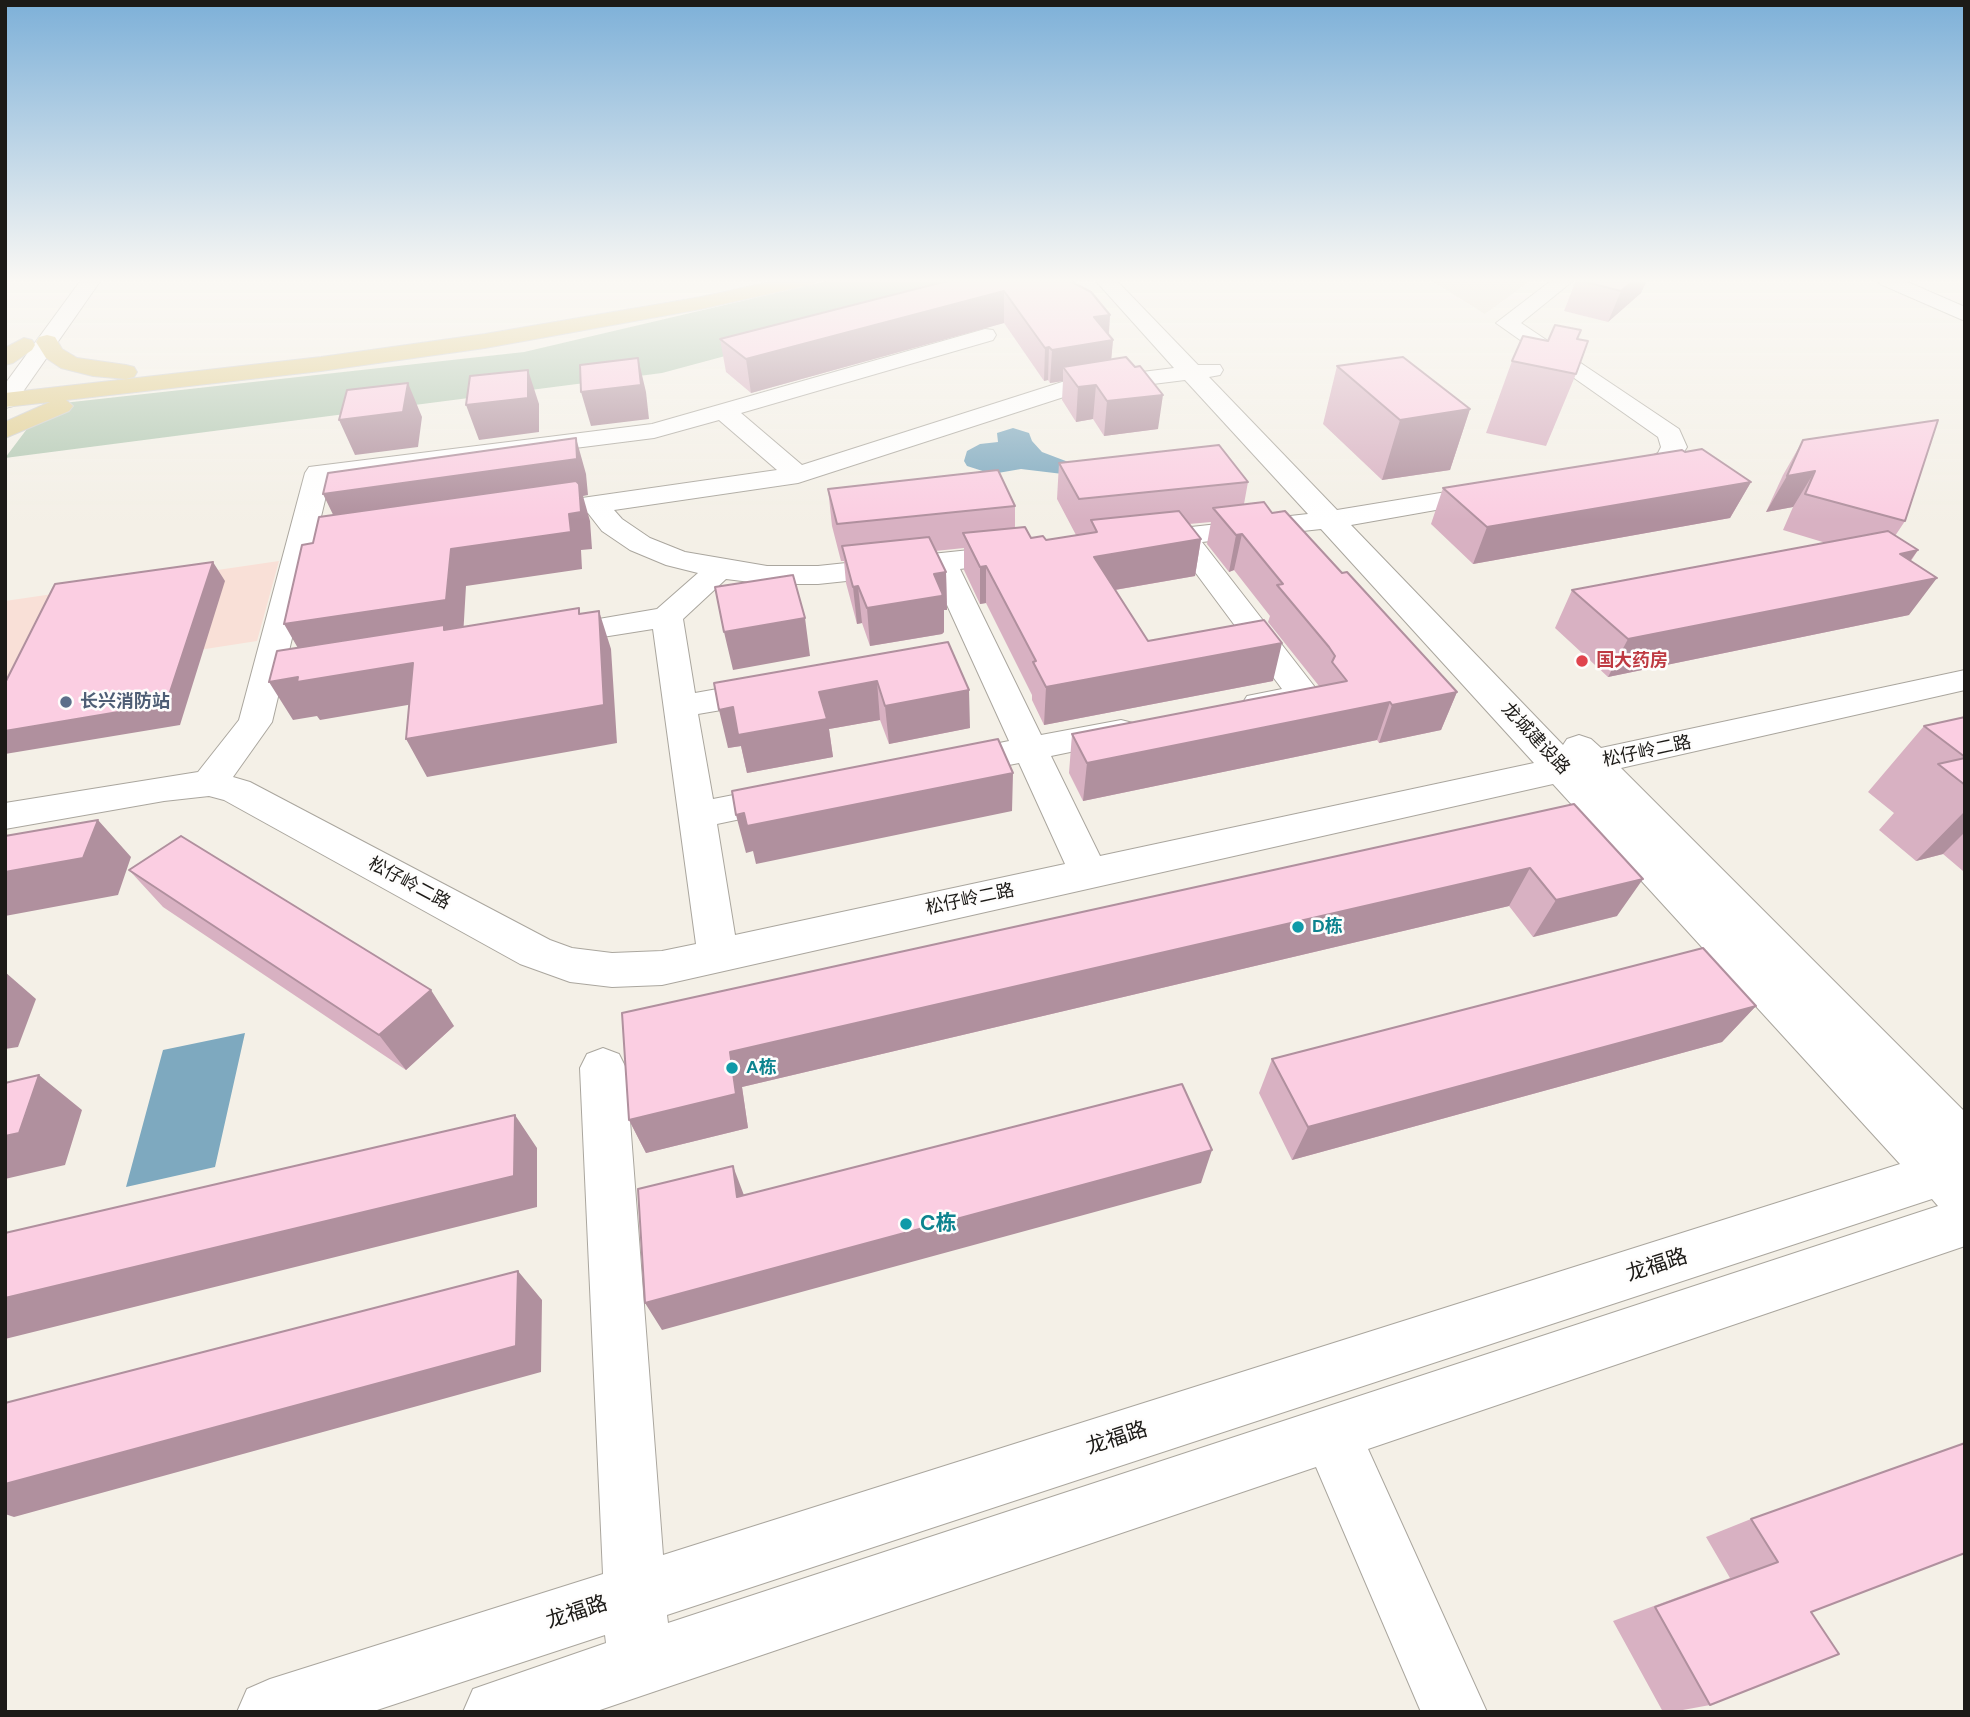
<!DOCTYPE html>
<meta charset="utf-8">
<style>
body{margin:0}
#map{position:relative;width:1970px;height:1717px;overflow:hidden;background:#f4f0e7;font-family:"DM Sans",sans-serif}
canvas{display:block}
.frame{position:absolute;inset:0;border:7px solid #1c1a17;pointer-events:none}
</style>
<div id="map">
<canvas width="1970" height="1717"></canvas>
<div class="frame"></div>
</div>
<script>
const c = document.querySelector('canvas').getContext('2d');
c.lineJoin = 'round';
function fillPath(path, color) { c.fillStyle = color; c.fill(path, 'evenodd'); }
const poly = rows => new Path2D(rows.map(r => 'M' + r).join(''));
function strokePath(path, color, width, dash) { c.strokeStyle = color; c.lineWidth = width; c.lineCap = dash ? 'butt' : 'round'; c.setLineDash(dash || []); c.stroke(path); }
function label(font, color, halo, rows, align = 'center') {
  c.font = font + ' "DM Sans","Noto Sans SC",sans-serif'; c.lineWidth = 5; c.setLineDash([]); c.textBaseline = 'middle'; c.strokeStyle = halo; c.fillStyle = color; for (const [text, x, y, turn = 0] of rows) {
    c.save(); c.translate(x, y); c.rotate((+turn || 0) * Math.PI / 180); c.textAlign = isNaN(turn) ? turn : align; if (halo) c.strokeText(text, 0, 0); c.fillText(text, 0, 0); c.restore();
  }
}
fillPath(poly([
 [279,561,257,641,5,680,5,601]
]), '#f9e0d7');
fillPath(poly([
 [1430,280,1531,280,1485,314]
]), '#ece3d4');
fillPath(poly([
 [831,280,1008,280,662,373,5,458,45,405,524,352]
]), '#b1c8b2');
fillPath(poly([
 [1013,428,1029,433,1032,441,1042,452,1071,463,1071,475,1021,469,992,474,967,466,964,461,967,451,980,444,998,442,997,433],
 [245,1033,215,1167,126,1187,163,1050]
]), '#7ea9bf');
const minor = poly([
 [81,280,101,280,13,406,5,408,5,384,81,280],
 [1095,280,1116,280,1198,365,1220,365,1223,370,1220,375,1209,377,1337,510,1489,485,1498,487,1502,493,1498,499,1351,525,1563,745,1567,739,1579,735,1591,739,1601,748,1965,670,1965,690,1621,768,1965,1112,1965,1246,1368,1449,1487,1712,1421,1712,1316,1467,594,1712,463,1712,473,1689,606,1643,605,1635,371,1712,237,1712,247,1689,270,1679,603,1574,580,1068,587,1054,603,1048,619,1054,626,1068,663,1555,1900,1164,1553,784,662,985,612,987,570,982,520,964,224,800,209,796,164,801,5,829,5,803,198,772,239,720,305,473,309,467,652,424,985,329,993,330,996,335,993,340,741,413,802,465,1062,382,1174,368,1095,280],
 [1185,380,1308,514,1146,532,1136,534,1132,540,1136,546,1146,548,1175,545,1282,689,1247,696,1242,704,1247,712,1259,715,1304,706,1316,703,1321,695,1202,542,1321,529,1534,763,1100,856,1051,756,1133,739,1138,731,1133,723,1121,720,1041,735,960,569,1027,560,1031,554,1027,548,1017,545,818,566,767,566,685,552,650,538,622,519,614,510,798,483,1073,394,1185,380],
 [719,420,777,470,575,499,565,501,561,507,565,513,575,515,588,513,602,531,630,550,666,565,698,573,657,609,552,627,541,629,536,636,541,643,552,645,653,629,696,944,662,951,612,953,572,948,550,940,250,782,233,777,272,722,330,479,654,438,719,420],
 [932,572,1009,741,941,755,936,764,941,773,954,776,1019,763,1065,864,735,935,717,824,798,807,803,798,798,789,785,785,713,799,698,714,768,702,780,698,785,691,780,684,768,680,695,693,683,619,726,579,767,584,818,584,932,572],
 [1932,1199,1938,1206,668,1623,667,1615,1932,1199],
 [1552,280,1574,280,1521,323,1679,429,1687,447,1677,463,1653,474,1628,479,1619,477,1615,471,1619,465,1645,460,1658,453,1661,447,1658,437,1496,323,1552,280],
 [1877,280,1903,280,1965,307,1965,321,1880,284,1877,280]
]);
const major = poly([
 [779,280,816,280,813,284,701,309,485,348,321,371,66,400,73,406,69,411,5,438,5,422,50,402,5,407,5,393,321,357,485,334,701,297,779,280],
 [47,335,55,337,62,349,77,358,126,365,134,367,137,372,134,377,126,379,93,376,61,368,46,358,36,342,39,337,47,335],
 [24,338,32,340,35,345,32,350,13,363,5,365,5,348,24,338]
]);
strokePath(minor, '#aaa69e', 2);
strokePath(major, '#cdcdcc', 2);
fillPath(minor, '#fff');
fillPath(major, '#e0cd8e');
fillPath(poly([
 [951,280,1110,315,1109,335,1113,340,1111,359,1158,429,1104,436,1093,419,1076,422,1062,400,1063,381,1050,383,1048,380,1044,381,1004,323,751,393,726,372,720,339],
 [1576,280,1647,280,1641,293,1608,322,1564,311],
 [1577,339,1576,374,1546,446,1486,433,1512,361,1548,341],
 [1337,366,1470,409,1450,470,1382,480,1323,424],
 [1803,440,1905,521,1895,536,1918,550,1911,561,1909,615,1608,677,1555,628,1572,590,1826,543,1783,530,1793,507,1766,512,1783,475],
 [1685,452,1751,482,1730,518,1473,564,1431,524,1443,488],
 [1059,463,1248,482,1244,504,1272,513,1342,573,1457,692,1441,730,1379,743,1377,740,1083,801,1069,773,1072,734,1319,686,1268,622,1270,616,1234,570,1229,572,1207,544,1211,522,1189,524,1201,539,1195,576,1115,590,1148,641,1273,681,1044,725,1032,700,1032,695,986,603,980,604,964,570,964,548,935,551,946,572,947,610,944,610,944,632,942,634,870,646,862,623,857,624,846,583,844,561,841,561,832,526,828,489,1015,506,1015,528,1031,538,1046,540,1076,535,1057,499],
 [948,642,970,728,889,744,880,720,829,729,833,757,747,773,741,746,728,748],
 [1965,717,1965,871,1963,871,1943,854,1916,861,1879,830,1894,813,1868,792,1924,726],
 [1574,804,1617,916,1533,937,1509,906,742,1087,748,1128,646,1153,629,1120],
 [129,870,454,1026,406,1070,163,907],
 [1756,1006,1722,1042,1292,1160,1259,1093,1272,1059],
 [1751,1519,1811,1612,1710,1705,1672,1712,1663,1712,1613,1621,1730,1578,1706,1537]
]), '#d8b1c2');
fillPath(poly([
 [1634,280,1647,280,1641,293,1608,322,1621,291],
 [1004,291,1004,323,751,393,746,359],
 [1110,315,1108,341,1113,340,1110,373,1063,367,1063,381,1050,383,1052,350,1094,317],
 [1049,347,1048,380,1044,381,1045,348],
 [638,358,646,392,649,419,591,426,581,392],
 [528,370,539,404,539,432,479,440,466,405],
 [408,383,422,417,418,447,355,455,339,420],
 [1096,385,1093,419,1076,422,1078,387],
 [1163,395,1158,429,1104,436,1107,401],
 [1470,409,1450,470,1382,480,1400,420],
 [576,438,586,474,588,495,583,496,590,521,592,549,581,550,582,569,466,586,463,637,306,662,284,624,451,549,569,514,341,531,323,494],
 [1815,471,1793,507,1766,512,1787,476],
 [1751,482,1730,518,1473,564,1487,527],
 [1242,534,1234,570,1229,572,1236,535],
 [1201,539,1195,576,1091,594,1094,557],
 [1918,550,1891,587,1937,578,1909,615,1608,677,1628,639,1900,554],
 [213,562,225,581,180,725,5,754,5,731],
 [986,566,986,603,980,604,980,567],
 [946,572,947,610,944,610,944,632,942,634,870,646,867,608,934,574],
 [858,586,862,623,857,624,853,587],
 [599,611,611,649,617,743,427,777,406,739],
 [805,618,810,656,733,670,724,632],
 [1282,643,1273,681,1044,725,1046,687],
 [413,663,431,701,320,720,317,716,293,720,269,682,298,677],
 [877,681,880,720,829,729,833,757,747,773,741,746,728,748,719,710],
 [969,690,970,728,889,744,885,706],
 [1457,692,1441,730,1379,743,1392,705],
 [1390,702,1377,740,1083,801,1087,763],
 [1013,773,1012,811,756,864,753,851,746,853,736,815],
 [1965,811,1965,832,1943,854,1916,861],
 [98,820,131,857,118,895,5,916,5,872],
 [1530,868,1509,906,742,1087,748,1128,646,1153,629,1120,730,1052],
 [1643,879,1617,916,1533,937,1556,900],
 [5,972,36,999,18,1047,5,1049],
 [431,990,454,1026,406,1070,379,1035],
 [1756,1006,1722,1042,1292,1160,1308,1127],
 [39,1075,82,1110,65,1165,5,1179,5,1136],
 [515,1115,537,1148,537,1207,5,1339,5,1298],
 [1212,1150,1201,1183,662,1330,645,1303],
 [733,1166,745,1198,737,1197],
 [518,1271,542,1300,541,1372,14,1517,5,1514,5,1484]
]), '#b0909e');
const building = poly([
 [951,280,1068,280,1091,292,1110,315,1094,317,1113,340,1052,350,1049,347,1045,348,1004,291,746,359,720,339,951,280],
 [1578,280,1634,280,1621,291,1578,280],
 [1555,325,1581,330,1577,339,1588,341,1576,374,1512,361,1523,336,1548,341,1555,325],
 [1126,357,1135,367,1140,366,1163,395,1107,401,1096,385,1078,387,1063,367,1126,357],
 [1403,357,1470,409,1400,420,1337,366,1403,357],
 [638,358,641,385,581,392,580,365,638,358],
 [528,370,528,398,466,405,470,376,528,370],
 [408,383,403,412,339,420,347,390,408,383],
 [1938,420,1905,521,1805,494,1815,471,1787,476,1803,440,1938,420],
 [576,438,577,459,323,494,328,473,576,438],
 [1219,445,1248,482,1079,499,1059,463,1219,445],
 [1702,449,1751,482,1487,527,1443,488,1682,450,1685,452,1702,449],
 [998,470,1015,506,837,524,828,489,998,470],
 [576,481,579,484,581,512,569,514,571,532,451,549,446,600,284,624,302,545,313,543,319,517,576,481],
 [1264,502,1272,513,1285,511,1342,573,1347,572,1457,692,1392,705,1390,702,1087,763,1072,734,1347,681,1332,662,1335,656,1329,647,1277,585,1283,584,1242,534,1236,535,1213,508,1264,502],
 [1179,511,1201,539,1094,557,1148,641,1264,620,1282,643,1046,687,1033,662,1036,661,986,566,980,567,963,533,1025,527,1031,538,1043,536,1046,540,1097,532,1091,520,1179,511],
 [1888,531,1918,550,1900,554,1937,578,1628,639,1572,590,1888,531],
 [929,537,946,572,934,574,943,595,941,596,867,608,858,586,853,587,842,546,929,537],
 [213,562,166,704,5,731,5,683,55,584,213,562],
 [793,575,805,618,724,632,715,587,793,575],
 [579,608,579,614,599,611,604,705,406,739,413,663,297,682,298,677,269,682,277,651,444,625,444,630,579,608],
 [948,642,969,690,885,706,877,681,819,692,827,719,738,735,733,707,719,710,714,683,948,642],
 [1965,717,1965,757,1924,726,1965,717],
 [998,739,1013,773,747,826,744,813,736,815,732,791,998,739],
 [1965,758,1965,785,1938,764,1965,758],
 [1574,804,1643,879,1556,900,1530,868,730,1052,736,1094,629,1120,622,1013,1574,804],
 [98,820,83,858,5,872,5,836,98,820],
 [181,836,431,990,379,1035,129,870,181,836],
 [1703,948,1756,1006,1308,1127,1272,1059,1703,948],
 [39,1075,19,1133,5,1136,5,1083,39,1075],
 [1182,1084,1212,1150,645,1303,638,1189,733,1166,737,1197,1182,1084],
 [515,1115,514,1176,5,1298,5,1233,515,1115],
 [518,1271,516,1346,5,1484,5,1403,518,1271],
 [1965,1443,1965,1553,1811,1612,1839,1654,1710,1705,1655,1607,1778,1562,1751,1519,1965,1443]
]);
fillPath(building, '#fbcee2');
strokePath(building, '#b0909e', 2);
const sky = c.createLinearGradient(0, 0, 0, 520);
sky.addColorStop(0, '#7db0d8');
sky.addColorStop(0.54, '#faf8f4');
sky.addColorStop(1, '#faf8f400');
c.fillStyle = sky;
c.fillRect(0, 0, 1970, 520);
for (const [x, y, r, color] of [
 [1582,661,7,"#e0444e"],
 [66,702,7,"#5c6f8a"],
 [1298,927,7,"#0f9aa8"],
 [732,1068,7,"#0f9aa8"],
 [906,1224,7,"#0f9aa8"]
]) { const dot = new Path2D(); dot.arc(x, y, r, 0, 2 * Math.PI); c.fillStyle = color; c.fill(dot); strokePath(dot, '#fefdfc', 2.5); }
label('bold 18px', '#be3a42', '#fefdfc', [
 ["国大药房",1596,661]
], 'left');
label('bold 18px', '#4e5e75', '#fefdfc', [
 ["长兴消防站",80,702]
], 'left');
label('18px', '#1c1a17', '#fefdfc', [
 ["龙城建设路",1535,739,47],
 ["松仔岭二路",1647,752,-12],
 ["松仔岭二路",409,884,28],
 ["松仔岭二路",970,900,-12]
]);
label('bold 18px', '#0d838f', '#fefdfc', [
 ["D栋",1312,927],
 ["A栋",746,1068]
], 'left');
label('bold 21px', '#0d838f', '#fefdfc', [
 ["C栋",920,1224]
], 'left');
label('21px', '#1c1a17', '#fefdfc', [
 ["龙福路",1657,1266,-18],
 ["龙福路",1117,1439,-18],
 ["龙福路",577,1613,-18]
]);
</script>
